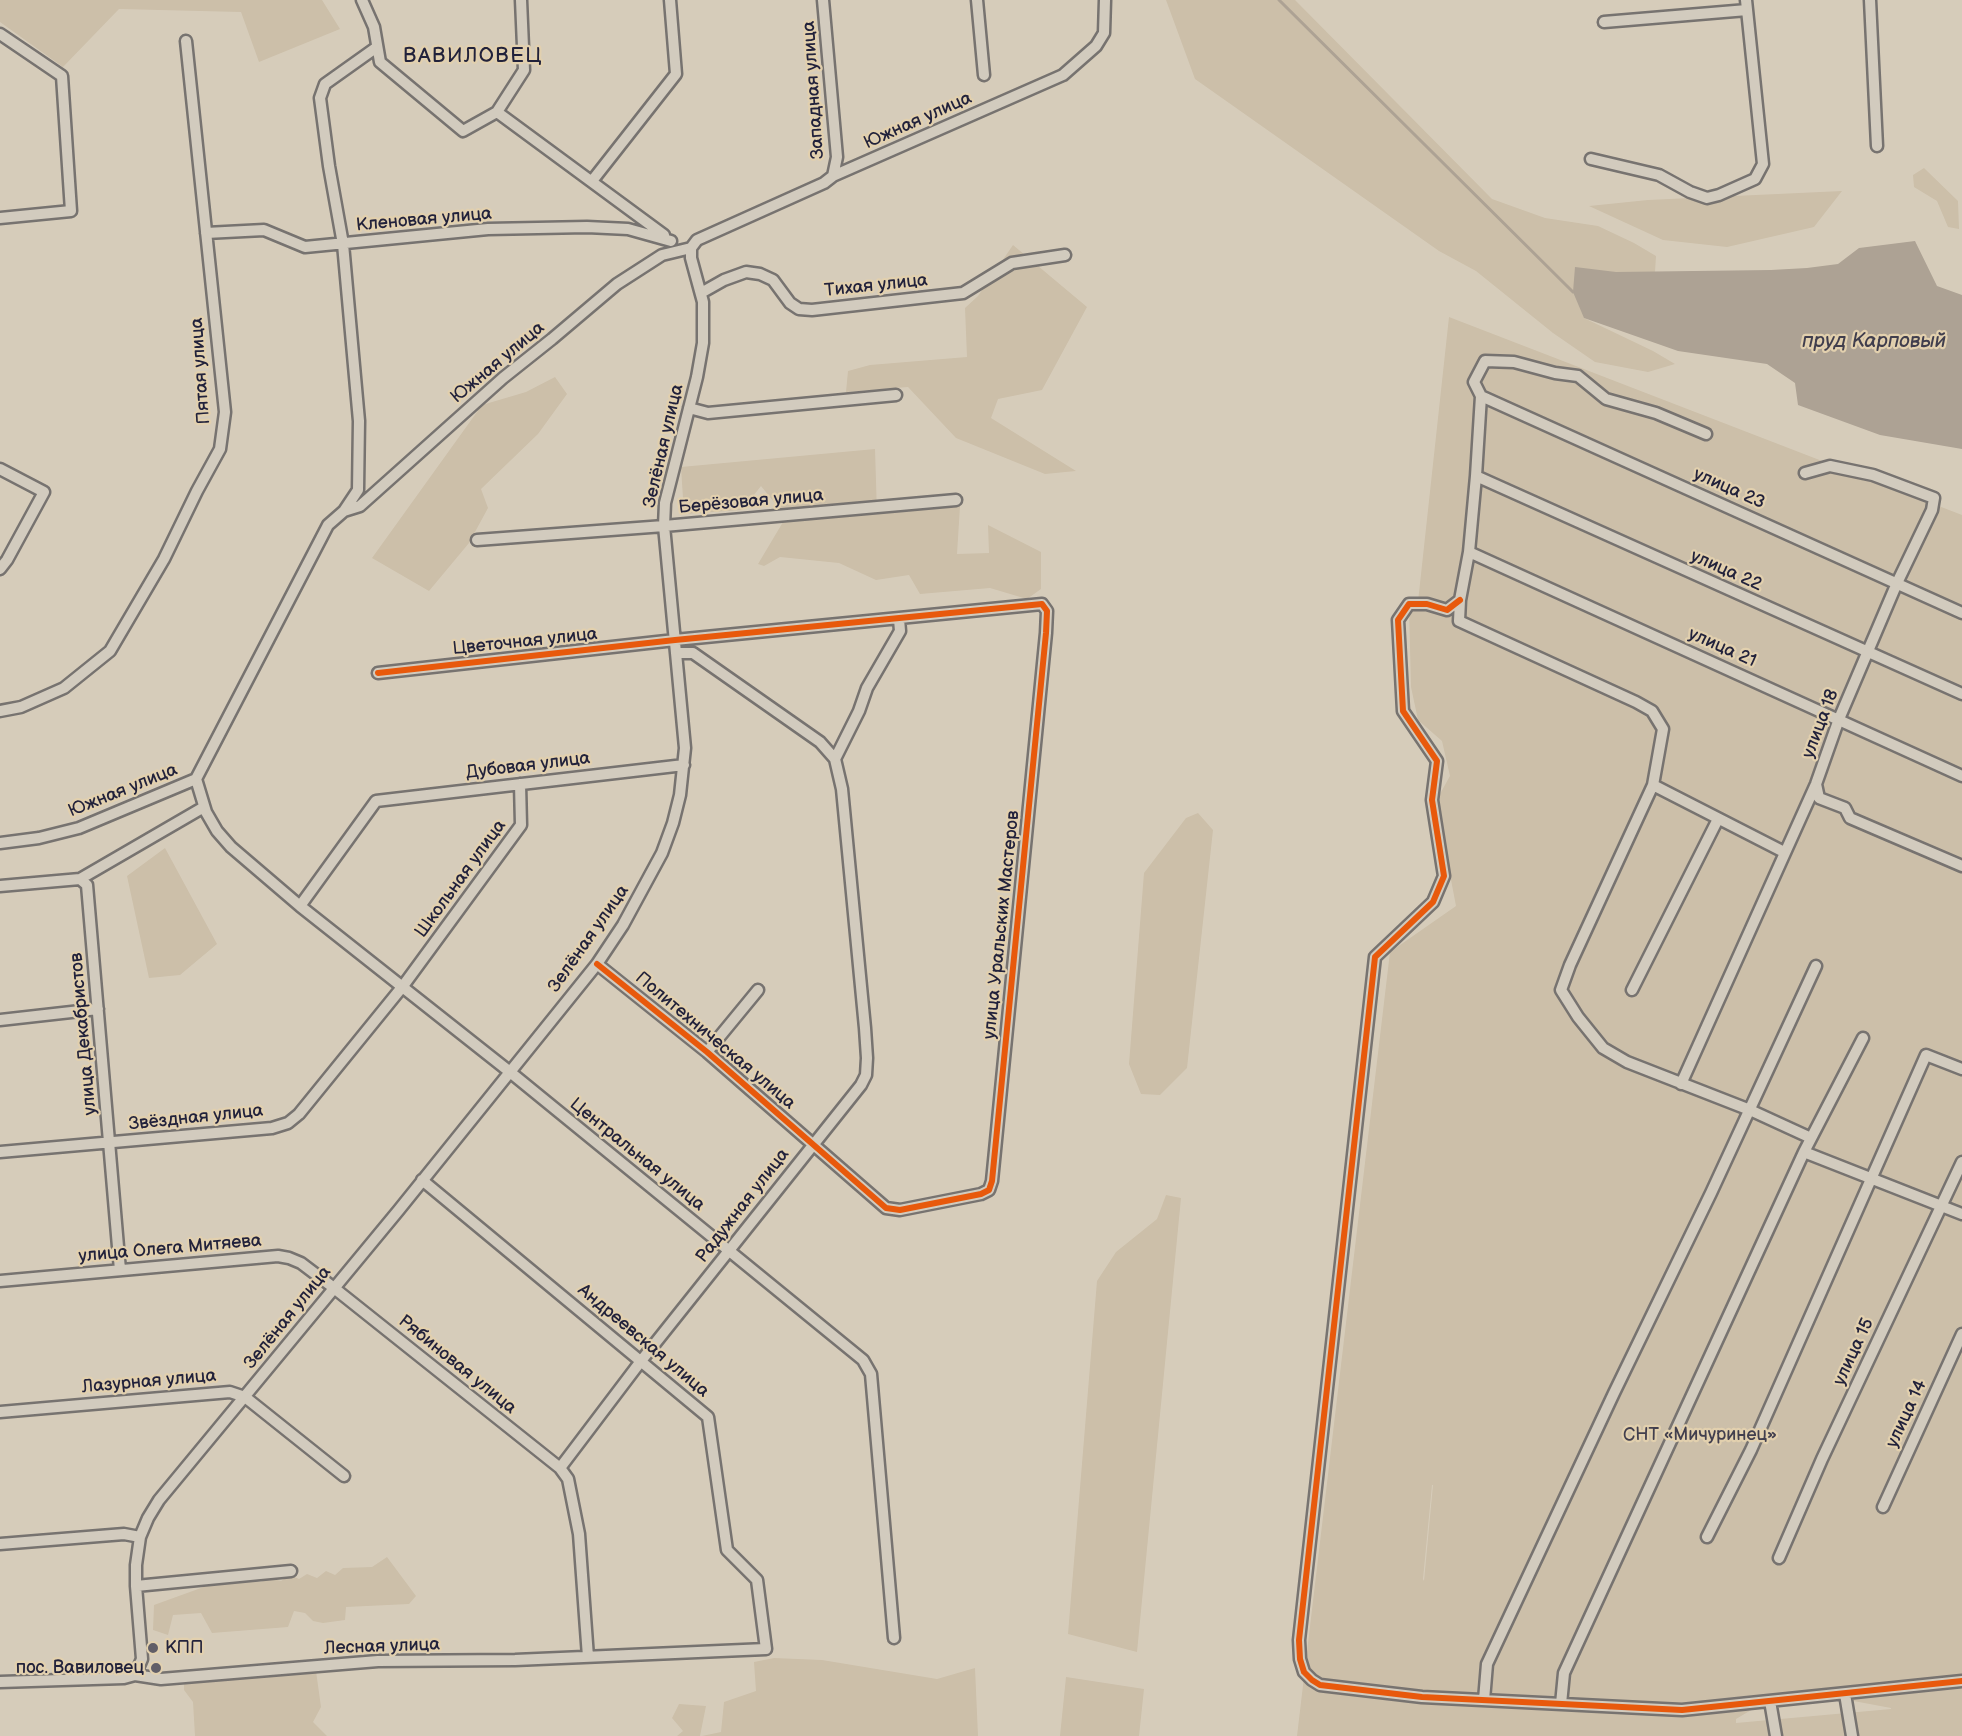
<!DOCTYPE html>
<meta charset="utf-8">
<style>
body{margin:0}
canvas{display:block;background:#d6ccba}
</style>
<canvas width="1962" height="1736"></canvas>
<script>
const c = document.querySelector('canvas').getContext('2d');
c.lineJoin = 'round';
function fillPath(path, color) { c.fillStyle = color; c.fill(path, 'evenodd'); }
const poly = rows => new Path2D(rows.map(r => 'M' + r).join(''));
function strokePath(path, color, width, dash) { c.strokeStyle = color; c.lineWidth = width; c.lineCap = dash ? 'butt' : 'round'; c.setLineDash(dash || []); c.stroke(path); }
function label(font, color, halo, rows, align = 'center') {
  c.font = font + ' "Balsamiq Sans",sans-serif'; c.lineWidth = 4.5; c.setLineDash([]); c.textBaseline = 'middle'; c.strokeStyle = halo; c.fillStyle = color; for (const [text, x, y, turn = 0] of rows) {
    c.save(); c.translate(x, y); c.rotate((+turn || 0) * Math.PI / 180); c.textAlign = isNaN(turn) ? turn : align; if (halo) c.strokeText(text, 0, 0); c.fillText(text, 0, 0); c.restore();
  }
}
fillPath(poly([
 [0,0,322,0,340,29,259,62,241,12,119,9,63,67,0,22],
 [1166,0,1295,0,1492,199,1545,218,1598,226,1634,243,1656,256,1655,272,1616,272,1584,318,1653,351,1675,364,1648,372,1595,362,1553,333,1476,271,1439,251,1195,79],
 [1924,168,1958,201,1959,229,1948,227,1937,201,1914,187,1913,175],
 [1842,191,1814,227,1727,247,1663,240,1589,206,1648,200],
 [1013,245,1087,307,1042,390,998,399,991,418,1076,471,1045,474,956,438,908,387,846,392,848,371,870,365,967,357,965,308,978,296],
 [1449,317,1962,515,1962,1736,1297,1736,1390,952,1456,906,1436,801,1450,776,1442,741,1418,720,1411,687,1409,607,1417,611],
 [1432,1485,1433,1485,1424,1581,1423,1579],
 [1800,1691,1891,1708,1891,1709,1736,1723,1736,1719,1780,1693],
 [555,377,567,394,538,434,481,489,488,508,469,543,429,591,372,558,482,405,526,392],
 [875,449,877,514,960,506,957,554,989,553,988,525,1041,552,1041,589,1027,599,990,588,920,594,909,575,876,580,839,563,780,557,764,566,758,564,786,517,761,486,742,510,684,514,681,467],
 [1198,813,1213,830,1187,1068,1160,1095,1141,1094,1129,1064,1144,873,1186,818],
 [165,848,217,944,180,975,149,978,127,876],
 [1166,1195,1181,1198,1137,1652,1068,1634,1097,1281,1116,1252,1157,1219],
 [387,1557,416,1596,409,1604,346,1607,345,1620,323,1623,313,1621,305,1613,294,1611,288,1627,212,1633,201,1613,173,1615,168,1635,153,1630,154,1605,212,1584,231,1584,245,1579,261,1582,269,1578,281,1581,290,1575,299,1579,307,1574,317,1578,326,1571,335,1575,343,1568,372,1567],
 [774,1658,822,1660,937,1679,975,1668,978,1736,702,1736,721,1732,724,1702,756,1691,754,1662],
 [316,1671,321,1707,313,1722,327,1736,195,1736,193,1702,184,1690,184,1679],
 [1066,1677,1144,1689,1139,1736,1060,1736],
 [679,1704,706,1706,700,1736,677,1736,683,1731,672,1718]
]), '#ccbfa9');
fillPath(poly([
 [1915,241,1937,286,1962,295,1962,449,1880,435,1798,405,1795,383,1767,364,1678,351,1584,318,1573,292,1575,267,1616,272,1771,270,1807,268,1838,264,1859,248]
]), '#ada294');
strokePath(poly([
 [1279,0,1573,292]
]), '#ada294', 3);
const minor = poly([
 [362,0,374,27,380,62,463,131,497,112,524,70,521,0],
 [823,0,837,157,833,176],
 [977,0,984,75],
 [1870,0,1877,146],
 [1604,22,1747,10],
 [0,34,62,76,71,211,0,218],
 [497,112,664,235],
 [1591,159,1659,175,1690,192,1707,198,1719,195,1755,179,1763,164,1746,0],
 [592,181,676,74,670,0],
 [206,233,264,230,305,247,488,229,587,227,628,229,671,241],
 [701,293,724,280,746,272,760,274,773,280,790,303,799,309,812,310,963,293,1012,263,1065,255],
 [1481,396,1962,613],
 [689,408,708,413,896,395],
 [1706,434,1656,413,1606,399,1578,376,1555,373,1514,362,1485,361,1474,382,1481,396,1476,476,1469,552,1460,600,1459,621,1636,702,1652,711,1663,729,1653,785,1570,965,1561,990,1578,1017,1603,1048,1627,1062,1750,1110,1811,1138],
 [0,469,44,492,7,560,0,569],
 [1476,476,1962,694],
 [344,511,358,490,359,421,343,244,329,166,320,98,325,84,377,47],
 [477,540,664,526,956,500],
 [1469,552,1962,776],
 [1460,600,1447,610,1427,604,1409,604,1398,620,1403,711,1437,761,1432,800,1444,876,1433,902,1375,957,1299,1640,1300,1659,1304,1672,1312,1680,1320,1685,1422,1697,1682,1710,1962,1681],
 [378,673,675,640,1042,604,1047,611,1046,633,992,1181,989,1190,981,1194,900,1210,886,1208,707,1052,597,964],
 [0,711,21,707,64,688,110,651,164,559,197,491,220,449,225,412,186,41],
 [835,759,859,711,867,688,900,631,899,619],
 [196,779,206,812,217,831,231,847,300,906,510,1072,863,1360,871,1374,894,1638],
 [1816,784,1819,798,1845,808,1850,818,1962,866],
 [1653,785,1784,852],
 [0,843,39,838,79,828,196,779,328,525,344,511,360,506,503,378,552,339,617,284,662,255,691,248,697,240,824,183,833,176,1063,75,1096,46,1104,33,1105,0],
 [80,879,204,807],
 [0,886,80,879,87,885,120,1270],
 [300,906,376,801,684,765],
 [1632,990,1718,819],
 [0,1020,98,1009],
 [707,1052,758,990],
 [1681,1084,1816,784,1839,719,1897,583,1932,510,1934,498,1873,475,1830,466,1805,473],
 [0,1152,272,1128,288,1123,299,1114,403,986,521,825,520,784],
 [1804,1152,1962,1214],
 [0,1281,278,1256,289,1258,301,1263,334,1288,560,1468,568,1479,579,1534,588,1657],
 [0,1412,230,1392,245,1397,344,1476],
 [560,1468,641,1361,861,1085,866,1075,867,1058,865,1028,842,789,835,759,820,742,693,653,676,653],
 [1883,1507,1962,1334],
 [1707,1537,1751,1450,1926,1055,1962,1069],
 [0,1544,124,1534,140,1537],
 [1779,1558,1822,1459,1962,1162],
 [136,1586,291,1571],
 [135,1675,142,1659,136,1586,136,1565,140,1537,148,1518,159,1500,398,1211,597,964,623,925,662,853,673,823,680,795,685,748,664,526,665,503,697,377,703,343,703,302,691,258,691,248],
 [0,1682,124,1678,135,1675,161,1679,378,1661,515,1660,766,1649,757,1580,727,1550,708,1417,422,1180],
 [1845,1694,1852,1736],
 [1484,1700,1487,1664,1614,1393,1711,1193,1816,966],
 [1770,1701,1776,1736],
 [1561,1704,1564,1673,1804,1152,1863,1038]
]);
strokePath(minor, '#777370', 15);
strokePath(minor, '#d2cbbe', 10);
strokePath(poly([
 [1460,600,1447,610,1427,604,1409,604,1398,620,1403,711,1437,761,1432,800,1444,876,1433,902,1375,957,1299,1640,1300,1659,1304,1672,1312,1680,1320,1685,1422,1697,1682,1710,1962,1681],
 [378,673,675,640,1042,604,1047,611,1046,633,992,1181,989,1190,981,1194,900,1210,886,1208,707,1052,597,964]
]), '#e8590c', 6);
for (const [x, y, r, color] of [
 [153,1648,6,"#615e67"],
 [156,1668,6,"#615e67"]
]) { const dot = new Path2D(); dot.arc(x, y, r, 0, 2 * Math.PI); c.fillStyle = color; c.fill(dot); strokePath(dot, '#e2d0ae', 2); }
label('18px', '#22223b', '#e2d0ae', [
 ["Западная улица",814,90,-94],
 ["Южная улица",918,121,-24],
 ["Кленовая улица",424,220,-5],
 ["Тихая улица",876,286,-6],
 ["Южная улица",498,363,-40],
 ["Пятая улица",201,371,-94],
 ["Зелёная улица",664,446,-77],
 ["улица 23",1729,489,24],
 ["Берёзовая улица",751,502,-5],
 ["улица 22",1726,571,24],
 ["Цветочная улица",525,642,-6],
 ["улица 21",1722,648,24],
 ["улица 18",1821,724,-69],
 ["Дубовая улица",528,766,-7],
 ["Южная улица",123,791,-22],
 ["Школьная улица",461,879,-54],
 ["улица Уральских Мастеров",1002,925,-84],
 ["Зелёная улица",589,939,-55],
 ["улица Декабристов",84,1034,-95],
 ["Политехническая улица",715,1041,40],
 ["Звёздная улица",196,1118,-6],
 ["Центральная улица",637,1155,39],
 ["Радужная улица",743,1206,-52],
 ["улица Олега Митяева",170,1249,-5],
 ["Зелёная улица",288,1318,-51],
 ["Андреевская улица",643,1341,40],
 ["улица 15",1854,1352,-65],
 ["Рябиновая улица",457,1365,39],
 ["Лазурная улица",149,1382,-5],
 ["улица 14",1907,1414,-65],
 ["Лесная улица",382,1647,-2]
]);
label('18px', '#423f4e', '#e2d0ae', [
 ["СНТ «Мичуринец»",1700,1435]
]);
label('18px', '#22223b', '#e2d0ae', [
 ["КПП",165,1648],
 ["пос. Вавиловец",144,1668,"right"]
], 'left');
label('italic 20px', '#403e4d', '#e2d0ae', [
 ["пруд Карповый",1874,342]
]);
c.letterSpacing = '1.5px';
label('21px', '#22223b', '#e2d0ae', [
 ["ВАВИЛОВЕЦ",473,57]
]);
c.letterSpacing = '0px';
</script>
